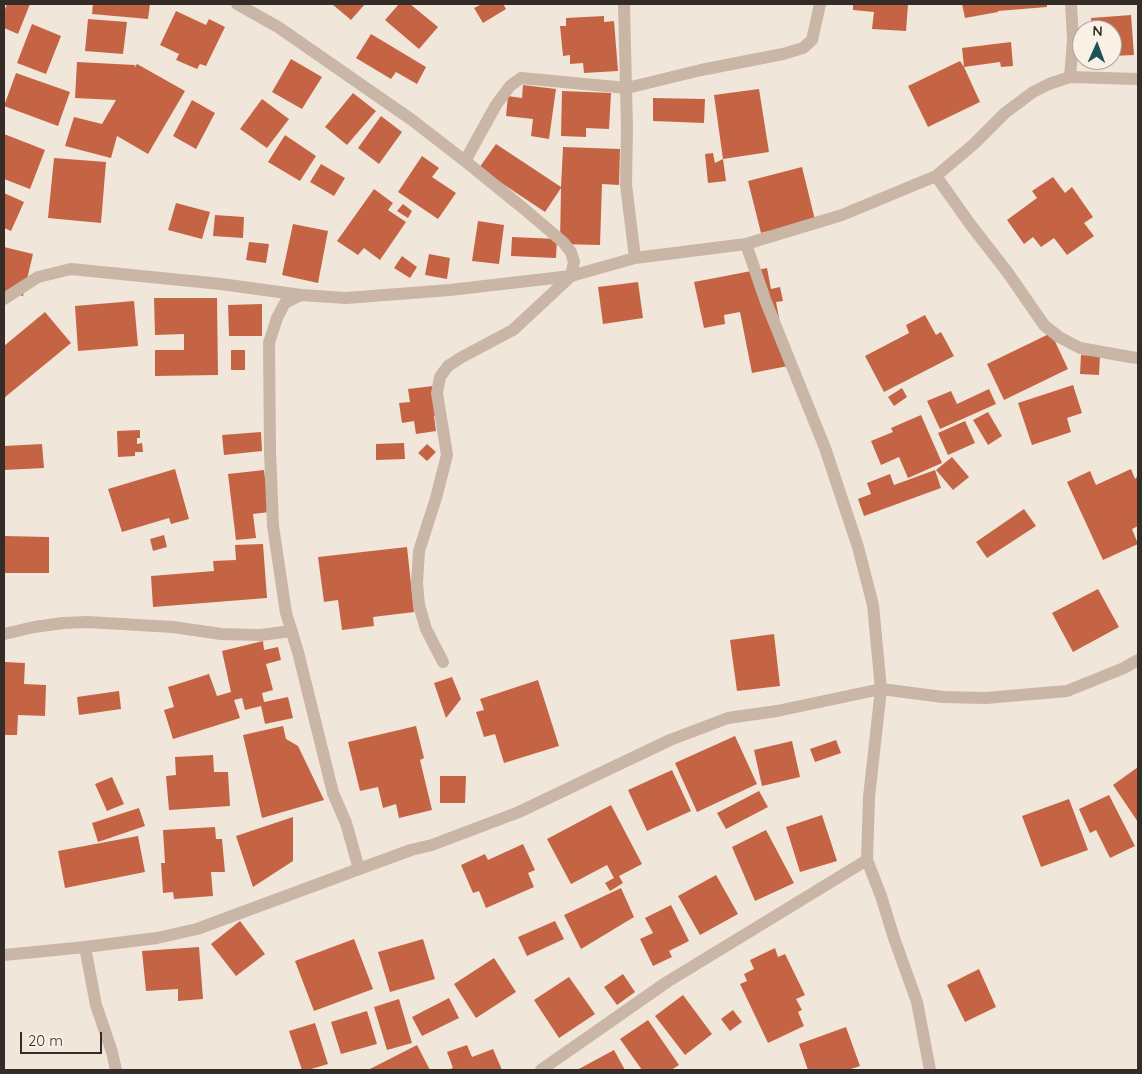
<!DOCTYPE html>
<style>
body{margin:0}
#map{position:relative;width:1142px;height:1074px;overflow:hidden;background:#f1e6da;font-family:Quicksand,sans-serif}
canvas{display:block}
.frame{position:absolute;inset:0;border:5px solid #352b27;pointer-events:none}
.north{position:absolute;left:1072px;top:20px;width:50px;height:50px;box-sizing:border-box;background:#f9f0e6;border:1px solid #aba19a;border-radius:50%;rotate:2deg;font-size:14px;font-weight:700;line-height:20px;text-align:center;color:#352b27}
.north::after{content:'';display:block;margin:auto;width:18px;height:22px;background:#1d5256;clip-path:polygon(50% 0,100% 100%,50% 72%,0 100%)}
.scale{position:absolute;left:20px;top:1032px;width:82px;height:22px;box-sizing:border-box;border:2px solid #352b27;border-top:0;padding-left:6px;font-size:15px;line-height:18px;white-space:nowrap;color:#352b27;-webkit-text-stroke:4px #f9f0e6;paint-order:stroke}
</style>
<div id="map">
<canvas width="1142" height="1074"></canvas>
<div class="frame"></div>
<div class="north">N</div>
<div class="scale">20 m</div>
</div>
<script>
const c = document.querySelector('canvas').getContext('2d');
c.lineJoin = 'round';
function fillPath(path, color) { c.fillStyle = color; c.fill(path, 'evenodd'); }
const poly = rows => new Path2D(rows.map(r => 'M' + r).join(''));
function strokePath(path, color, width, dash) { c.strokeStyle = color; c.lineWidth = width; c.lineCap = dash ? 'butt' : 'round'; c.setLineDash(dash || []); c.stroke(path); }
fillPath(poly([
 [7,4,30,4,18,34,4,28,4,12],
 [93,4,150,4,148,19,92,14],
 [332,4,365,4,351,20],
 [399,4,410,4,438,27,419,49,385,20],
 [482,4,503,4,506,9,483,23,474,8],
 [853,4,908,4,906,31,872,29,874,12,853,10],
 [962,4,1047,4,1047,7,998,11,998,12,965,18],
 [176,11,206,25,209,19,225,27,206,66,200,64,197,69,176,60,179,54,160,45],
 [1131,15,1134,55,1112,56,1112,30,1092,30,1091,18],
 [604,16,604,22,614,21,618,71,584,73,583,63,570,64,570,55,563,56,560,26,566,26,566,18],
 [88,19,127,22,123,54,85,51],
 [32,24,61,36,46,74,17,63],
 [371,34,426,67,417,84,396,72,391,79,356,58],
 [1011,42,1013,66,1001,67,1000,62,964,67,962,48],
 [291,59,322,77,302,109,272,92],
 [960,61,964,67,980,102,928,127,908,86],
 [77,62,135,65,134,68,137,64,185,91,148,154,117,136,111,158,65,146,74,117,102,124,116,100,75,98],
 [16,73,70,92,58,126,4,106],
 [523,85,556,89,549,139,531,136,533,119,506,116,508,96,522,98],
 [759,89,769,152,723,159,714,95],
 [562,91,611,93,609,129,586,128,586,137,561,136],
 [353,93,376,111,347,145,325,127],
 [653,98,705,99,704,123,653,121],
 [262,99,289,119,267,148,240,129],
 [192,100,215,113,196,149,173,136],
 [381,116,402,132,379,164,358,148],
 [4,134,45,150,30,189,4,179],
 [285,135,316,156,300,181,268,162],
 [496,144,561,187,563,147,620,149,619,185,602,184,600,245,560,244,561,188,545,212,479,168],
 [713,153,715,163,723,159,726,181,708,183,705,154],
 [422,156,439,168,432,177,456,193,438,219,398,192],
 [54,158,106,162,101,223,48,218],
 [321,164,345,178,334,196,310,182],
 [802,167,815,220,761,233,748,181],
 [1053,177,1065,193,1072,187,1093,217,1084,223,1094,236,1067,255,1054,238,1041,247,1033,237,1024,244,1007,220,1037,198,1032,191],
 [374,189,393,203,388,210,406,222,380,260,364,248,358,255,337,241],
 [4,193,24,202,11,231,4,228],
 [176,203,210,212,202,239,168,230],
 [403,204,412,211,408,218,397,211],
 [215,215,244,217,243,238,213,236],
 [478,221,504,225,499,264,472,261],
 [293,224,328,231,318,283,282,275],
 [512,237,557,239,556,258,511,256],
 [249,242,269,244,266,263,246,260],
 [4,247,33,254,23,296,4,291],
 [429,254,450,258,447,279,425,275],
 [402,256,417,267,410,278,394,268],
 [767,268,771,289,780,287,783,301,776,302,788,366,752,373,740,312,724,315,725,324,704,328,694,282],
 [638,282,643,318,603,324,598,287],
 [154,298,217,298,218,375,155,376,155,350,184,350,184,334,155,335],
 [134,301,138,346,78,351,75,306],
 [262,304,262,336,229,336,228,305],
 [45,312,71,343,4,398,4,346],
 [925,315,936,335,941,332,954,356,884,392,865,356,909,333,906,325],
 [1051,333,1068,369,1004,400,987,364],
 [231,350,245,350,245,370,231,370],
 [1081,355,1100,356,1099,375,1080,374],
 [1073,385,1082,413,1067,418,1071,432,1032,445,1018,403],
 [433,386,439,415,434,416,436,431,416,434,414,421,402,423,399,403,410,402,408,389],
 [902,388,907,397,894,406,888,397],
 [989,389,996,404,940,429,927,401,951,391,957,404],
 [988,412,1002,436,988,445,973,420],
 [921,415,942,463,908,478,899,457,881,465,871,441,893,432,891,428],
 [965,421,975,443,948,455,938,433],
 [140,430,140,438,137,438,137,444,142,443,143,452,135,452,135,456,118,457,117,431],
 [261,432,262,451,224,455,222,435],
 [404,443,405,459,376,460,376,444],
 [42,444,44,468,4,470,4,446],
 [427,444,436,452,427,461,418,453],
 [952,457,969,477,953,490,936,470],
 [175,469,189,519,171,524,169,518,122,532,108,489],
 [1131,469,1135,479,1138,476,1138,526,1132,529,1138,544,1103,560,1067,482,1090,471,1096,485],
 [264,470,269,512,253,514,256,538,236,540,228,474],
 [935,470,941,488,864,516,858,499,871,494,867,483,890,474,894,485],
 [1024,509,1036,526,987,558,976,542],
 [164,535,167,547,153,551,150,539],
 [4,536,49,537,49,573,4,573],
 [263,544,267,598,153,607,151,576,214,571,213,561,236,560,235,545],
 [407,547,414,612,373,617,374,626,342,630,338,600,324,602,318,557],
 [1098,589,1119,627,1073,652,1052,613],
 [774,634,780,686,737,691,730,640],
 [263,641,264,650,278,647,281,660,266,664,273,690,262,693,264,702,288,697,293,718,265,724,261,706,245,710,242,698,234,700,240,718,173,739,164,710,174,707,168,687,209,674,217,696,231,692,222,651],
 [4,662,25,663,24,684,46,685,45,716,18,715,17,735,4,735],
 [452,677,461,699,446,718,434,683],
 [538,680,559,746,504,763,495,734,484,737,476,712,484,710,480,699],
 [119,691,121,709,79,715,77,697],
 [283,726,286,739,298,746,324,800,262,818,243,735],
 [416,726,424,758,420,760,432,810,399,818,396,804,383,808,378,787,360,791,348,742],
 [735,736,757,784,697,812,675,763],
 [836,740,841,753,815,762,810,749],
 [792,741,800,777,762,786,754,750],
 [213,755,214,772,228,772,230,806,169,810,166,776,176,775,175,757],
 [1138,767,1138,822,1113,785],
 [672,770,691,811,647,831,628,790],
 [440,776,466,776,465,803,440,803],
 [112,777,124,804,107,811,95,784],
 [759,791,768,807,726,829,717,813],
 [1109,795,1135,846,1110,858,1096,830,1090,833,1079,809],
 [1069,799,1088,850,1041,867,1022,816],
 [611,805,642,864,619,876,623,883,610,891,605,883,614,878,607,865,571,884,547,839],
 [139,808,145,826,98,842,92,823],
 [822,815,837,861,800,872,786,827],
 [293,817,293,861,253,887,236,836],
 [215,827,216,839,222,839,225,872,211,872,213,896,174,899,173,892,163,893,161,863,165,863,163,830],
 [766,830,794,883,755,901,732,847],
 [138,836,145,872,65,888,58,851],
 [523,844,535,870,528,873,534,887,486,908,479,891,473,893,461,865,485,854,488,860],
 [716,875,738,914,700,935,678,896],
 [621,888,634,917,581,949,564,915],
 [671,905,689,941,669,951,672,957,653,966,640,939,653,933,645,918],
 [240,921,265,954,236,976,211,944],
 [555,921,564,939,527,956,518,937],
 [354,939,373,989,314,1011,295,961],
 [423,939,435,979,390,992,378,952],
 [199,947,203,999,178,1001,178,989,146,991,142,951],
 [775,948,778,957,785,954,805,995,796,999,802,1010,798,1012,804,1026,768,1043,740,984,747,981,744,974,754,969,750,960],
 [494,958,516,992,476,1018,454,984],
 [979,969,996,1007,965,1022,947,985],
 [623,974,635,992,617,1005,604,987],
 [569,977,595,1014,559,1038,534,1000],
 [683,995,712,1034,685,1055,655,1016],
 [449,998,459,1018,422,1036,412,1017],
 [399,999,412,1043,387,1050,374,1007],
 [733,1010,742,1022,730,1031,721,1019],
 [367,1011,377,1044,341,1054,331,1022],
 [648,1020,679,1065,671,1070,642,1070,620,1039],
 [315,1023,328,1064,308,1070,302,1070,289,1031],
 [846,1027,860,1066,848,1070,808,1070,799,1044],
 [417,1045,430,1070,368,1070],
 [467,1045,472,1057,493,1049,502,1070,447,1070,453,1068,447,1052],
 [614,1050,625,1070,577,1070]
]), '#c56444');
strokePath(poly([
 [237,4,278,27,412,120,465,161,523,208,563,242,571,252,574,262,571,276,513,330,462,357,448,366,440,377,437,393,447,455,436,498,419,551,417,583,419,605,426,629,443,662],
 [624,4,627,129,626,185,635,258],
 [1070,77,1073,40,1071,4],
 [465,161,496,105,510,86,521,78,627,88,701,70,783,54,803,48,812,40,820,4],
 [936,176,970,224,1008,273,1044,325,1059,337,1080,348,1130,357,1138,358],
 [746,244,766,302,825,448,858,547,873,605,881,689,869,797,867,860,881,896,894,938,917,1002,930,1070],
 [301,295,285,303,277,318,269,343,270,451,273,526,286,613,298,652,333,793,346,823,359,869],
 [4,299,38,277,71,269,221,284,301,295,346,298,450,290,571,276,635,258,746,244,842,215,936,176,974,144,1005,113,1033,92,1049,84,1070,77,1138,79],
 [4,634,34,627,63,623,87,622,173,627,221,634,260,635,292,631],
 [85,947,96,1005,112,1052,116,1070],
 [4,955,85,947,157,938,197,929,359,869,411,850,432,845,519,812,670,740,728,718,777,711,881,689,943,697,986,698,1067,691,1124,668,1138,660],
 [541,1070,667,982,867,860]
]), '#c9b6a6', 12);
</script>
